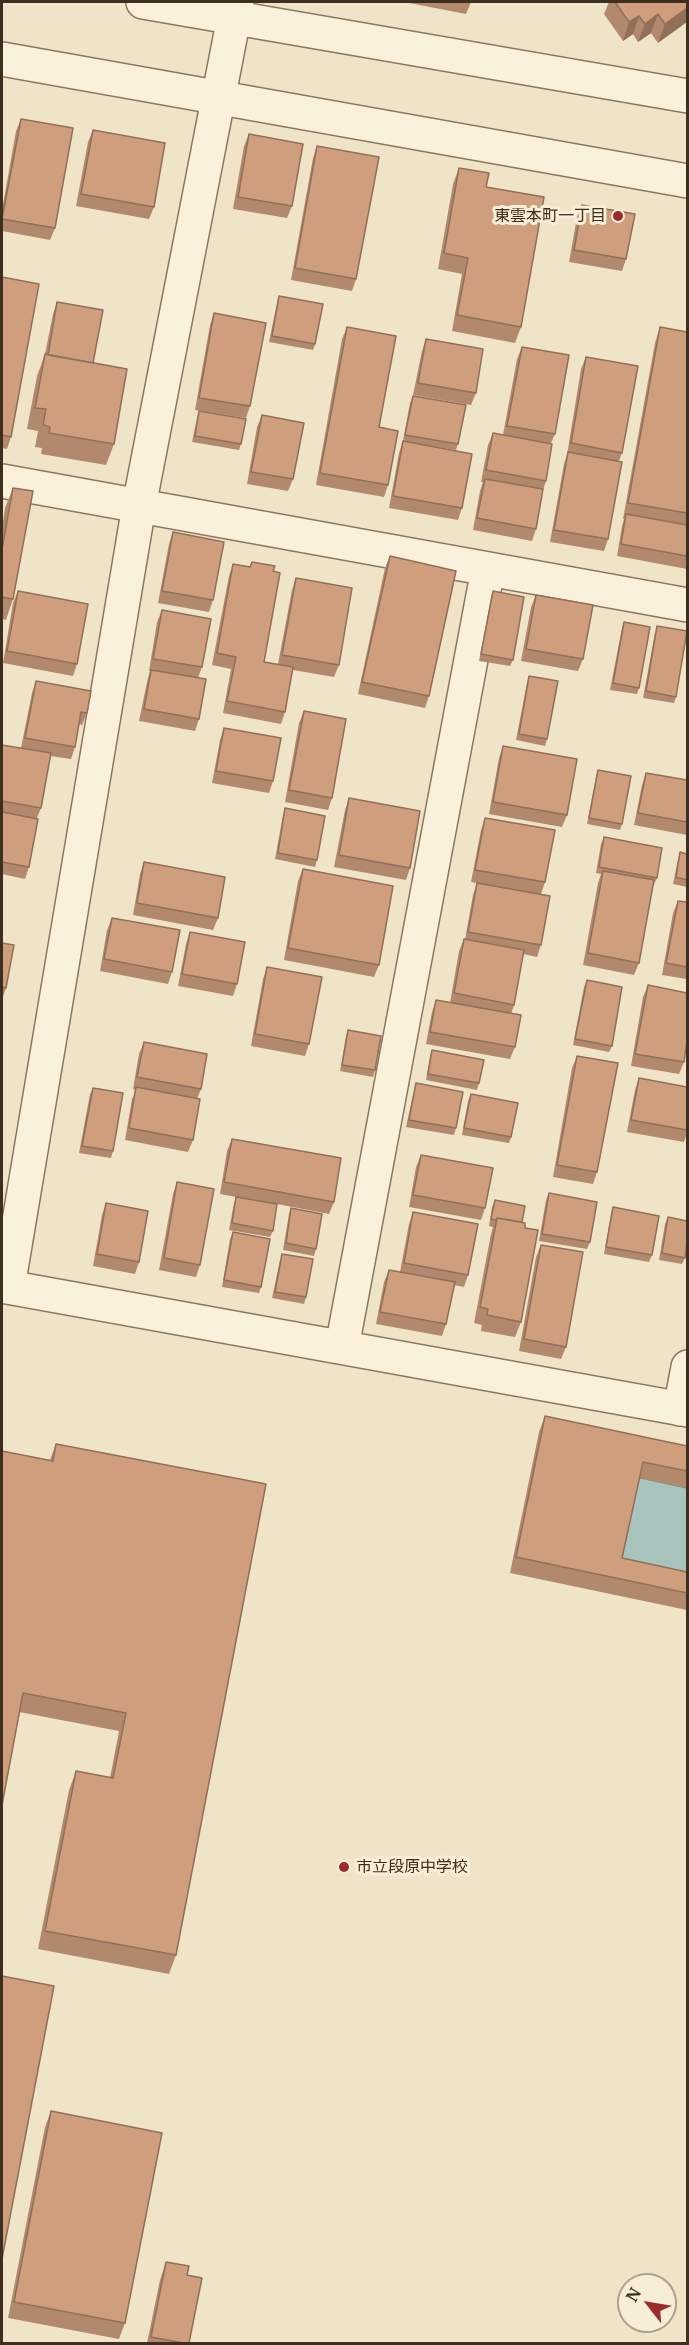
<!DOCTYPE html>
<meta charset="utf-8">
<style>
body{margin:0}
#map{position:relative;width:689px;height:2345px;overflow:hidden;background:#f0e4c8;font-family:Merriweather,serif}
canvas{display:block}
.frame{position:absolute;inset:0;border:3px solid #3d2e20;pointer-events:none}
.north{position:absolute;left:617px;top:2273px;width:60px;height:60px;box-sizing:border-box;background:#f7eed8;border:2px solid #ada18e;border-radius:50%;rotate:301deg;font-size:16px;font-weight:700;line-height:24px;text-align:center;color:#3d2e20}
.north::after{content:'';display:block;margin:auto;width:21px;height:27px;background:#9e2a2b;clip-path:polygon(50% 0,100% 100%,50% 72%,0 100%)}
</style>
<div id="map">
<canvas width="689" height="2345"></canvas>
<div class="frame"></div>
<div class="north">N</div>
</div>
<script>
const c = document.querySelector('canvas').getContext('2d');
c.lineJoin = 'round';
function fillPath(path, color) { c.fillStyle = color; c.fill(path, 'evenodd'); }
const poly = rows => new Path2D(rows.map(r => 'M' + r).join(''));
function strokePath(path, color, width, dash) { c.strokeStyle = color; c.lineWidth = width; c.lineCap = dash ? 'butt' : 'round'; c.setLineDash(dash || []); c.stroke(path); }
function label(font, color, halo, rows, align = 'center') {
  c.font = font + ' Merriweather,"Noto Sans JP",serif'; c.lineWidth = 6; c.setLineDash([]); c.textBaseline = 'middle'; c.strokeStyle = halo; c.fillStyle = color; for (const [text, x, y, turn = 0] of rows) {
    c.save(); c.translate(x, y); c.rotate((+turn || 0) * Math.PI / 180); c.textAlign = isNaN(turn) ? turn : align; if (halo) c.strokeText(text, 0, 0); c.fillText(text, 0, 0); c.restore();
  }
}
const water = poly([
 [637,1477,687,1488,687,1590,616,1574,637,1477]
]);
fillPath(water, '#a9c4bc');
strokePath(water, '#6f938a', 1.5);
const minor = poly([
 [143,2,688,96],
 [2,59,688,181],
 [2,481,688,605],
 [2,1286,688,1410],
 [8,1287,139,506,237,2],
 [342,1347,488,569],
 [680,1409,688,1367]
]);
strokePath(minor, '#8d765c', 36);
strokePath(minor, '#faf1dc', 33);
fillPath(poly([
 [404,2,471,2,466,14],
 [609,2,687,2,658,43,651,33,638,42,633,34,623,41,604,14],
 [21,119,55,228,50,240,2,231,2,210,16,131],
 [93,130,154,207,149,219,76,206,88,142],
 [249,134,292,206,287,218,233,209,244,146],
 [317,146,356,279,352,291,291,280,313,158],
 [459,168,486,187,521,327,515,343,452,331,462,274,438,269,453,184],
 [582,205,626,259,622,271,569,262,577,217],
 [2,277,11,437,7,449,2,448],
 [279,296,315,344,313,350,269,342,277,303],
 [57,302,93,363,114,444,106,465,41,454,42,448,35,447,38,431,27,429,37,376,45,354,53,314],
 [214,313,250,406,246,418,195,410,210,325],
 [347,327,379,427,388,485,384,497,316,485,342,339],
 [660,327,687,332,687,569,617,556,622,526,624,519,623,519,655,343],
 [426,339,476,393,471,405,413,395,422,351],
 [522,347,555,434,551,443,546,481,543,490,536,529,532,541,473,530,480,491,483,482,481,482,488,445,493,433,503,435,517,359],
 [586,357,622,453,619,461,608,539,604,551,550,542,564,464,567,455,581,369],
 [413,396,458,444,456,450,412,443,462,508,458,520,389,508,399,453,403,441,410,403],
 [199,411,241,444,239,450,192,442,197,418],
 [262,415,293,479,288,491,247,484,257,427],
 [13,488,13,599,6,620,2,619,2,529,5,508],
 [173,532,213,600,209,612,158,603,169,544],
 [390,556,429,696,425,708,358,694,385,568],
 [252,562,273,571,264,662,278,664,292,590,296,578,339,665,334,677,293,670,285,712,281,724,223,713,231,669,212,665,229,576,233,564,250,567],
 [18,591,77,664,73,676,3,663,13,603],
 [493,591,513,660,510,666,479,661,491,598],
 [536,595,583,659,578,671,521,661,531,607],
 [162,610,202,667,198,678,199,719,195,731,139,721,147,682,150,671,149,671,157,622],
 [624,622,639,688,637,694,610,690,622,628],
 [657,626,676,697,674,703,643,698,655,633],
 [529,676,547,739,545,746,516,740,527,683],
 [36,681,87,713,82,725,79,724,75,747,71,759,50,756,41,808,37,818,29,867,25,879,2,874,2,745,21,748,32,693],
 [304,711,332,798,328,810,285,802,299,723],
 [224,728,273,781,269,793,212,783,220,740],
 [503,746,567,815,562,827,489,814,499,758],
 [598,770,622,824,620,830,587,824,596,777],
 [646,773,687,780,687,835,634,825,642,785],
 [349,798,410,868,406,880,334,867,345,810],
 [285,808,317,860,315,867,275,859,283,815],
 [485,818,545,882,541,894,541,945,537,957,523,954,514,1005,511,1014,515,1047,510,1059,426,1044,432,1012,436,1000,450,1003,459,951,464,939,465,940,473,895,477,883,471,882,481,830],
 [604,837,657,878,654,884,653,884,639,963,634,975,583,965,598,883,601,874,596,873,601,844],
 [680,852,687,854,687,887,673,884,678,859],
 [144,862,218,918,213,930,133,915,140,874],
 [303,869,379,965,374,977,284,960,298,881],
 [678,901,687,902,687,979,662,975,673,913],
 [112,918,172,972,168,984,100,971,107,930],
 [190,932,237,984,233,996,178,986,186,944],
 [2,943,6,988,2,1000],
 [267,967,309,1044,305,1056,251,1046,263,979],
 [587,980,612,1046,609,1052,573,1045,584,987],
 [648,985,684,1062,679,1074,631,1066,643,997],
 [348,1030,375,1070,373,1077,340,1071,346,1037],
 [144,1042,201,1089,197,1099,193,1140,188,1152,125,1140,132,1099,136,1090,133,1089,139,1054],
 [432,1050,479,1083,477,1090,426,1080,430,1056],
 [577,1056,597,1172,593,1184,553,1177,572,1068],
 [639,1078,687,1087,687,1133,684,1142,627,1132,635,1090],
 [416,1083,456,1128,454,1135,406,1127,414,1090],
 [93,1088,113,1151,111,1158,79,1153,90,1094],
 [471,1094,511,1137,509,1143,462,1135,468,1101],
 [232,1139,334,1202,329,1214,277,1204,273,1231,270,1237,229,1230,234,1203,236,1197,220,1194,227,1151],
 [421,1155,485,1208,481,1220,409,1207,416,1167],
 [177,1182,200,1265,196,1277,159,1270,173,1194],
 [549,1193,590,1242,587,1249,539,1241,546,1200],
 [495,1200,522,1222,521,1322,515,1337,481,1331,482,1325,474,1323,491,1234,493,1227,489,1226,492,1207],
 [106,1203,139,1262,135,1274,93,1266,102,1215],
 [613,1207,652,1255,649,1262,604,1254,611,1214],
 [291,1208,316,1249,314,1256,283,1250,289,1214],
 [413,1212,468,1275,464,1287,454,1285,446,1324,442,1336,376,1324,384,1282,389,1270,400,1272,409,1224],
 [668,1217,685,1258,682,1264,659,1260,665,1224],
 [233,1232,261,1287,259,1293,222,1287,230,1239],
 [541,1245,566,1347,561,1359,519,1351,536,1257],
 [282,1254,306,1297,304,1304,272,1298,280,1260],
 [545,1416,687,1446,687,1488,639,1478,622,1558,687,1572,687,1610,510,1573,539,1432],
 [56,1444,266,1484,176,1955,169,1974,38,1949,69,1790,76,1771,110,1778,119,1731,19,1712,50,1460],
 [51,2111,125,2323,119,2339,8,2318,45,2127],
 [166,2262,187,2275,189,2343,147,2343,160,2280]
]), '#b2896c');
fillPath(poly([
 [687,8,687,22,658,43,665,24],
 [658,14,651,33,638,42,645,24],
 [639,16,633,34,623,41,629,22]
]), '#916f58');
const building = poly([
 [615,2,687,2,687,8,665,24,658,14,645,24,639,16,629,22,615,2],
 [21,119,73,128,55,228,2,219,21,119],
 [93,130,165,143,154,207,81,194,93,130],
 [249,134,303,144,292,206,238,197,249,134],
 [317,146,379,157,356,279,295,268,317,146],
 [459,168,489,173,486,187,544,197,521,327,457,315,468,258,444,253,459,168],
 [582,205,635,214,626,259,574,250,582,205],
 [2,277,39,284,11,437,2,435,2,277],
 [279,296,323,304,315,344,272,336,279,296],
 [57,302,103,310,93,363,48,355,57,302],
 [214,313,266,323,250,406,199,398,214,313],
 [347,327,396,336,379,427,398,431,388,485,320,473,347,327],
 [660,327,687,332,687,513,628,503,660,327],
 [426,339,483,349,476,393,418,383,426,339],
 [522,347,569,355,555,434,507,426,522,347],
 [45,354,127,369,114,444,49,433,50,427,43,425,46,409,35,408,45,354],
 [586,357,638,366,622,453,571,443,586,357],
 [413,396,466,405,458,444,405,435,413,396],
 [199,411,246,419,241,444,195,436,199,411],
 [262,415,304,423,293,479,251,472,262,415],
 [493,433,552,444,546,481,486,470,493,433],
 [403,441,472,454,462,508,393,496,403,441],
 [568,452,622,462,608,539,554,530,568,452],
 [485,479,543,489,536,529,477,518,485,479],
 [13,488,33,491,13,599,2,597,2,549,13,488],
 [626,514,687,525,687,556,621,544,626,514],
 [173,532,224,542,213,600,162,591,173,532],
 [390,556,456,571,429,696,362,682,390,556],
 [252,562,275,566,273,571,280,573,264,662,293,667,285,712,227,701,236,657,217,653,233,564,250,567,252,562],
 [296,578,352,588,339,665,282,655,296,578],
 [18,591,88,604,77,664,7,651,18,591],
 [493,591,524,597,513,660,481,654,493,591],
 [536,595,593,605,583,659,526,649,536,595],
 [162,610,211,619,202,667,153,659,162,610],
 [624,622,650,627,639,688,613,683,624,622],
 [657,626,687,631,676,697,646,691,657,626],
 [151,670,206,679,199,719,144,709,151,670],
 [529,676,558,681,547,739,519,734,529,676],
 [36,681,91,691,87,713,81,712,75,747,25,738,36,681],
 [304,711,346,719,332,798,289,790,304,711],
 [224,728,281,738,273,781,216,771,224,728],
 [2,745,51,753,41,808,2,801,2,745],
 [503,746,577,759,567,815,493,802,503,746],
 [598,770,631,776,622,824,589,818,598,770],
 [646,773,687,780,687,822,638,813,646,773],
 [349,798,420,811,410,868,339,855,349,798],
 [285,808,325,816,317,860,278,853,285,808],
 [2,812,38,819,29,867,2,862,2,812],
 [485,818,555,830,545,882,475,870,485,818],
 [604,837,662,848,657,878,599,867,604,837],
 [680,852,687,854,687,880,676,877,680,852],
 [144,862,225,877,218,918,137,903,144,862],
 [303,869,393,886,379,965,288,948,303,869],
 [603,871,654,880,639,963,588,953,603,871],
 [477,883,550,896,541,945,468,932,477,883],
 [678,901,687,902,687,967,666,963,678,901],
 [112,918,180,930,172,972,104,959,112,918],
 [190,932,245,942,237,984,182,974,190,932],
 [464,939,524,950,514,1005,454,993,464,939],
 [2,943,14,945,6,988,2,987,2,943],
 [267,967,322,977,309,1044,255,1034,267,967],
 [587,980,622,987,612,1046,575,1039,587,980],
 [648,985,687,993,687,1042,684,1062,635,1054,648,985],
 [436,1000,521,1015,515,1047,430,1032,436,1000],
 [348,1030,381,1036,375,1070,342,1065,348,1030],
 [144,1042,207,1054,201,1089,137,1077,144,1042],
 [432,1050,484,1060,479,1083,428,1074,432,1050],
 [577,1056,618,1063,597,1172,557,1165,577,1056],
 [639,1078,687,1087,687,1130,631,1120,639,1078],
 [416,1083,463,1092,456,1128,409,1120,416,1083],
 [136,1087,200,1099,193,1140,129,1128,136,1087],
 [93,1088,123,1093,113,1151,82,1146,93,1088],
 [471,1094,518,1103,511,1137,464,1128,471,1094],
 [232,1139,341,1158,334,1202,224,1182,232,1139],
 [421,1155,493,1168,485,1208,413,1195,421,1155],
 [177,1182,214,1189,200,1265,164,1258,177,1182],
 [549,1193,597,1202,590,1242,542,1234,549,1193],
 [236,1197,277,1204,273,1231,232,1223,236,1197],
 [495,1200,525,1206,522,1222,497,1218,496,1220,491,1219,495,1200],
 [106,1203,148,1211,139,1262,97,1254,106,1203],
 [613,1207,659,1216,652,1255,606,1247,613,1207],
 [291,1208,322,1214,316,1249,286,1243,291,1208],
 [413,1212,478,1224,468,1275,404,1263,413,1212],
 [668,1217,687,1221,687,1242,685,1258,662,1253,668,1217],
 [497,1218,525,1223,525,1228,538,1230,521,1322,487,1315,488,1309,480,1307,497,1218],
 [233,1232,270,1239,261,1287,224,1280,233,1232],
 [541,1245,583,1252,566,1347,524,1339,541,1245],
 [282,1254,313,1259,306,1297,275,1292,282,1254],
 [389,1270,455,1282,446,1324,380,1312,389,1270],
 [545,1416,687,1446,687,1471,643,1462,622,1558,687,1572,687,1593,516,1557,545,1416],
 [56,1444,266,1484,176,1955,45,1931,76,1771,113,1778,126,1713,23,1693,2,1805,2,1451,53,1461,56,1444],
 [2,1976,54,1986,2,2259,2,1976],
 [51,2111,162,2133,125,2323,14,2302,51,2111],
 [166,2262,189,2266,187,2275,202,2278,189,2343,183,2343,151,2337,166,2262]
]);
fillPath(building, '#cf9f7d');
strokePath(building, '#916f58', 1.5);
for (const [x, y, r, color] of [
 [618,216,6,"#9e2a2b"],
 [344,1867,6,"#9e2a2b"]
]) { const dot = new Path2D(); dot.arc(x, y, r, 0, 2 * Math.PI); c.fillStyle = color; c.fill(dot); strokePath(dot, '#f7eed8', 2); }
label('16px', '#3d2e20', '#f7eed8', [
 ["東雲本町一丁目",606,216],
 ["市立段原中学校",356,1867,"left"]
], 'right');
</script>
